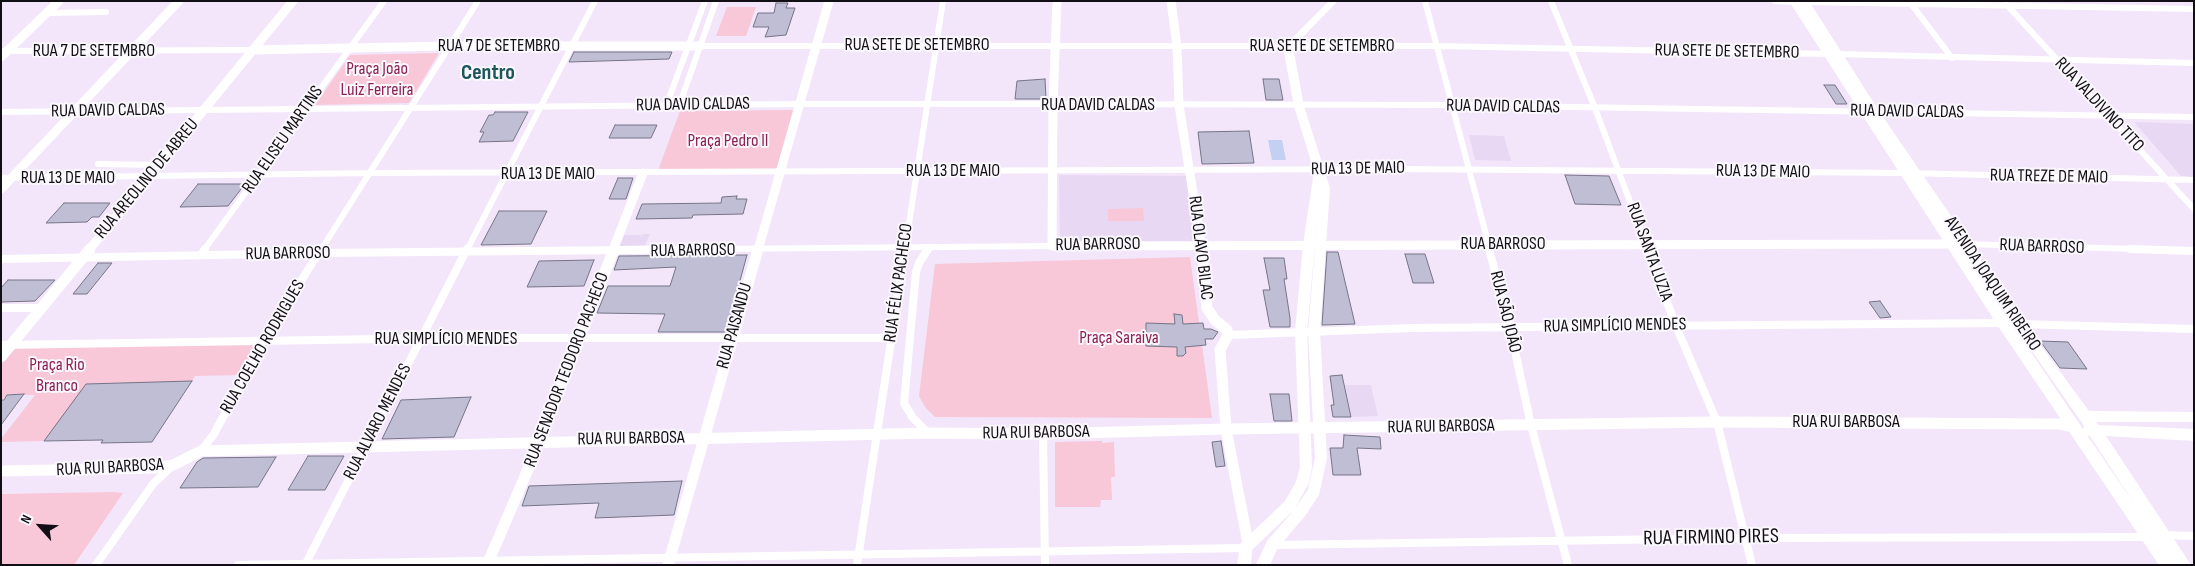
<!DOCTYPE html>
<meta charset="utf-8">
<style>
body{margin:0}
#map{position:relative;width:2195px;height:566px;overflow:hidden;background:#f3e6fb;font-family:"Sofia Sans Condensed",sans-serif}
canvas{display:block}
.frame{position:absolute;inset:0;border:2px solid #120e15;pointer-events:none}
.north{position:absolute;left:15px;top:501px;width:50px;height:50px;-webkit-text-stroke:4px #faf8fc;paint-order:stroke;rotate:296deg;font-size:14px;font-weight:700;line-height:20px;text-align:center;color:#120e15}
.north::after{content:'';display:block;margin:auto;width:18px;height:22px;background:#120e15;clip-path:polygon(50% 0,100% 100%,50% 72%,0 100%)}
</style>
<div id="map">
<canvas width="2195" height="566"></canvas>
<div class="frame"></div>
<div class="north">N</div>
</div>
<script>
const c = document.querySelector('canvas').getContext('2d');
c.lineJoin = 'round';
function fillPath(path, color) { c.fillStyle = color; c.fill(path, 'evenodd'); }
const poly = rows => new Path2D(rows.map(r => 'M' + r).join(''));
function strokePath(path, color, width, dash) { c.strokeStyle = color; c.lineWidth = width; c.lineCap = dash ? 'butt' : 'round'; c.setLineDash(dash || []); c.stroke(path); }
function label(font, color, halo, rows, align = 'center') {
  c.font = font + ' "Sofia Sans Condensed",sans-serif'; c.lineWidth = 4; c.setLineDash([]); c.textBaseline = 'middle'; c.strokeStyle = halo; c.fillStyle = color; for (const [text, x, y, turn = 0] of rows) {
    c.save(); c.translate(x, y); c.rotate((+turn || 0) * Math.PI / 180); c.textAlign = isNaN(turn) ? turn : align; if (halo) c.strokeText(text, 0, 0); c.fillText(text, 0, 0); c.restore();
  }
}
fillPath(poly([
 [2134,122,2194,124,2194,177,2181,176],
 [1469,135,1504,136,1511,161,1475,160],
 [1059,175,1187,176,1194,242,1060,243],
 [643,234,650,234,645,245,620,246,624,235,641,235,641,238],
 [1345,385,1371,385,1378,416,1352,417]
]), '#e9d8f4');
fillPath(poly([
 [727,7,756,7,746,36,716,36],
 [439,53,409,103,315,105,350,55],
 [796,110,778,171,657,173,680,111],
 [1143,208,1144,221,1108,221,1108,209],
 [1190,257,1212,418,935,417,925,407,919,396,935,264],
 [260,341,242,375,195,376,192,381,44,441,1,442,1,439,35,395,8,395,1,400,1,361,13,347],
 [1102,441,1102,443,1114,442,1115,477,1111,477,1112,500,1101,500,1100,507,1055,507,1055,442],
 [114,492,123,493,74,565,1,565,1,494]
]), '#f8c7d8');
fillPath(poly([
 [1268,140,1282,140,1286,160,1272,160]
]), '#c3d0f1');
const building = poly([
 [776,3,788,3,786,8,795,8,786,35,765,37,769,27,753,27,758,13,774,13,776,3],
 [574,52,672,52,669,59,569,62,574,52],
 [1045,79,1046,99,1015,99,1017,81,1045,79],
 [1263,79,1279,79,1283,100,1266,100,1263,79],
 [1824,85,1835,85,1847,104,1836,104,1824,85],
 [495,112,528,112,513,141,479,142,484,132,480,132,489,115,493,115,495,112],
 [615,125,657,125,651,138,609,138,615,125],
 [1249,131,1254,163,1202,164,1198,132,1249,131],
 [1565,175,1609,176,1621,205,1575,204,1565,175],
 [618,178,633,178,626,199,609,199,618,178],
 [198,184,245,184,228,206,180,207,198,184],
 [737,196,736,199,747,199,743,214,693,215,692,218,636,219,642,204,721,203,722,197,737,196],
 [64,203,110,203,99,217,92,217,87,222,46,223,64,203],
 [499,211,547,211,531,244,481,245,499,211],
 [1327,252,1338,252,1355,324,1322,325,1327,252],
 [1405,254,1425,254,1434,283,1413,283,1405,254],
 [747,255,726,332,658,332,665,314,597,313,608,286,670,286,676,267,614,270,619,256,747,255],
 [1264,258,1284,258,1287,279,1284,279,1290,318,1290,327,1270,327,1263,290,1270,290,1264,258],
 [594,260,584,286,527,287,539,261,594,260],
 [98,263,112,263,87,294,73,294,98,263],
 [8,280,55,280,35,301,1,302,1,288,8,280],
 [1880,301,1891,317,1880,318,1869,302,1880,301],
 [1174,314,1182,315,1183,324,1203,323,1204,329,1211,329,1218,332,1213,339,1205,339,1206,345,1185,347,1186,353,1183,356,1177,356,1177,347,1146,346,1146,323,1175,324,1174,314],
 [2040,341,2068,342,2087,369,2060,368,2040,341],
 [1342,375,1351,417,1333,417,1331,405,1334,405,1330,376,1342,375],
 [192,381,152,442,101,443,103,440,44,441,86,384,192,381],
 [24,394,1,425,1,400,4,400,7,395,24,394],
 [1270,394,1289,394,1292,421,1274,421,1270,394],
 [471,397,454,437,382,439,401,400,471,397],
 [1344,435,1380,437,1381,449,1357,448,1361,475,1333,475,1330,448,1343,448,1344,435],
 [1221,441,1225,466,1216,467,1212,442,1221,441],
 [308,456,344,456,325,490,288,490,308,456],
 [276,457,258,487,180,488,197,462,203,458,276,457],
 [682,481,674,515,595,518,599,503,522,506,529,486,682,481]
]);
fillPath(building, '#c0bed4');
strokePath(building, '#757487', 1);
strokePath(poly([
 [1425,1,1490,250],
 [1551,1,1595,108,1648,250],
 [1775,1,1794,2],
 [1909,1,1952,58],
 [1805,2,2194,9],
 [2006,4,2194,209],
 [47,13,106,12],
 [700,46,1436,46,1828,54],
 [3,51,252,50],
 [1838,54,2194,63],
 [666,106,705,1],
 [679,106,716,1],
 [1,112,800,104,1053,104,1451,105,2194,117],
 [98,164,158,165],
 [1,178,371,173,1393,169,1905,173,2194,180],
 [1964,244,2171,250],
 [204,250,384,1],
 [321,250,478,1],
 [467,250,595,1],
 [603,250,1052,246],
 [905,250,943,1],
 [927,250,929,248]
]), '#fff', 6);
strokePath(poly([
 [1489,249,1510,328,1531,425,1568,565],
 [1647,249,1676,326,1717,422,1752,565],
 [2130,249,2194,251],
 [201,255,205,249],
 [1,259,319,253,733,249],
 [1,308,41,308],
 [2018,324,2194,329],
 [1228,335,1411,328,2003,323],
 [1,345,447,338,892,338],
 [928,433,913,418,904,403,916,272,919,263,928,249],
 [1043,434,1045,565],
 [201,451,214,434,264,340,321,249],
 [2164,535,2194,536],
 [1272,545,1747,538,2150,537],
 [96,565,153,484,172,466],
 [238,565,1245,548],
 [305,565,467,249],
 [857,565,905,249]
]), '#fff', 8);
strokePath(poly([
 [1057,1,1053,104,1052,246,1958,244],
 [1171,1,1177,46,1179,105,1202,250],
 [252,50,448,46,700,46],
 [1,57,59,1],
 [1,189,179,1],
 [89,250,293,1],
 [613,250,643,173],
 [758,250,829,1]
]), '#fff', 9);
strokePath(poly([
 [1202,249,1207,308,1215,320,1227,330,1228,335,1220,350,1226,429,1248,543],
 [1,357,90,249],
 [1,471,154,468,173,465,201,451,928,433,1043,434,1226,429,1717,422,2060,424,2074,427],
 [487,565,532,460,614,249],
 [668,565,758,249]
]), '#fff', 11);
fillPath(poly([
 [1329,1,1338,1,1293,47,1304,106,1330,188,1320,332,1327,458,1319,495,1305,516,1277,549,1270,565,1256,565,1267,541,1294,510,1252,550,1251,565,1237,565,1240,544,1285,501,1296,482,1300,467,1295,332,1303,245,1314,171,1294,106,1283,47,1329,1],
 [1318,212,1308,332,1315,458,1308,490,1295,508,1309,483,1312,467,1307,332,1318,212]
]), '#fff');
fillPath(poly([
 [1789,1,1799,1,1810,18,1799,1,1809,1,1879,111,2023,321,2089,411,2194,412,2194,422,2096,422,2098,425,2194,429,2194,441,2106,436,2191,565,2159,565,1998,326,1789,1],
 [1974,268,2080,420,2084,426,2083,429,1974,268],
 [2087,435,2090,436,2137,508,2087,435]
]), '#fff');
label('18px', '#120e15', '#faf8fc', [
 ["RUA SETE DE SETEMBRO",917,45],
 ["RUA 7 DE SETEMBRO",499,46],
 ["RUA SETE DE SETEMBRO",1322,46],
 ["RUA 7 DE SETEMBRO",94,51],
 ["RUA SETE DE SETEMBRO",1727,52,1],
 ["RUA DAVID CALDAS",693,105,-1],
 ["RUA DAVID CALDAS",1098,105],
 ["RUA VALDIVINO TITO",2099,105,47],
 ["RUA DAVID CALDAS",1503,107,1],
 ["RUA DAVID CALDAS",108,111,-1],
 ["RUA DAVID CALDAS",1907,112,1],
 ["RUA ELISEU MARTINS",283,140,-55],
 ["RUA 13 DE MAIO",1358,169,-1],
 ["RUA 13 DE MAIO",953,171],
 ["RUA 13 DE MAIO",1763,172,1],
 ["RUA 13 DE MAIO",548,174],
 ["RUA TREZE DE MAIO",2049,177,1],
 ["RUA 13 DE MAIO",68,178],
 ["RUA AREOLINO DE ABREU",147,179,-50],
 ["RUA BARROSO",1503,244],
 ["RUA BARROSO",1098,245,-1],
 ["RUA BARROSO",2042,247,2],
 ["RUA OLAVO BILAC",1200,248,83],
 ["RUA BARROSO",693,251,-1],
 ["RUA SANTA LUZIA",1649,252,70],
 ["RUA BARROSO",288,254,-1],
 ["RUA FÉLIX PACHECO",899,283,-82],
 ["AVENIDA JOAQUIM RIBEIRO",1992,284,56],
 ["RUA SÃO JOÃO",1505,312,76],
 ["RUA PAISANDU",735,326,-74],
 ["RUA SIMPLÍCIO MENDES",1615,326,-1],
 ["RUA SIMPLÍCIO MENDES",446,339],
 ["RUA COELHO RODRIGUES",263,347,-60],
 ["RUA SENADOR TEODORO PACHECO",567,370,-69],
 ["RUA ALVARO MENDES",378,422,-63],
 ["RUA RUI BARBOSA",1846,422],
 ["RUA RUI BARBOSA",1441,427,-1],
 ["RUA RUI BARBOSA",1036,433,-1],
 ["RUA RUI BARBOSA",631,439,-1],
 ["RUA RUI BARBOSA",110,468,-3]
]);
label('18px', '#8b2154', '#faf8fc', [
 ["Praça João",377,69],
 ["Luiz Ferreira",377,90],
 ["Praça Pedro II",728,141],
 ["Praça Saraiva",1119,338],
 ["Praça Rio",57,365],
 ["Branco",57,386]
]);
label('21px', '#120e15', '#faf8fc', [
 ["RUA FIRMINO PIRES",1711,538,-1]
]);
label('bold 22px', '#1b565a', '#faf8fc', [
 ["Centro",488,73]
]);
</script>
